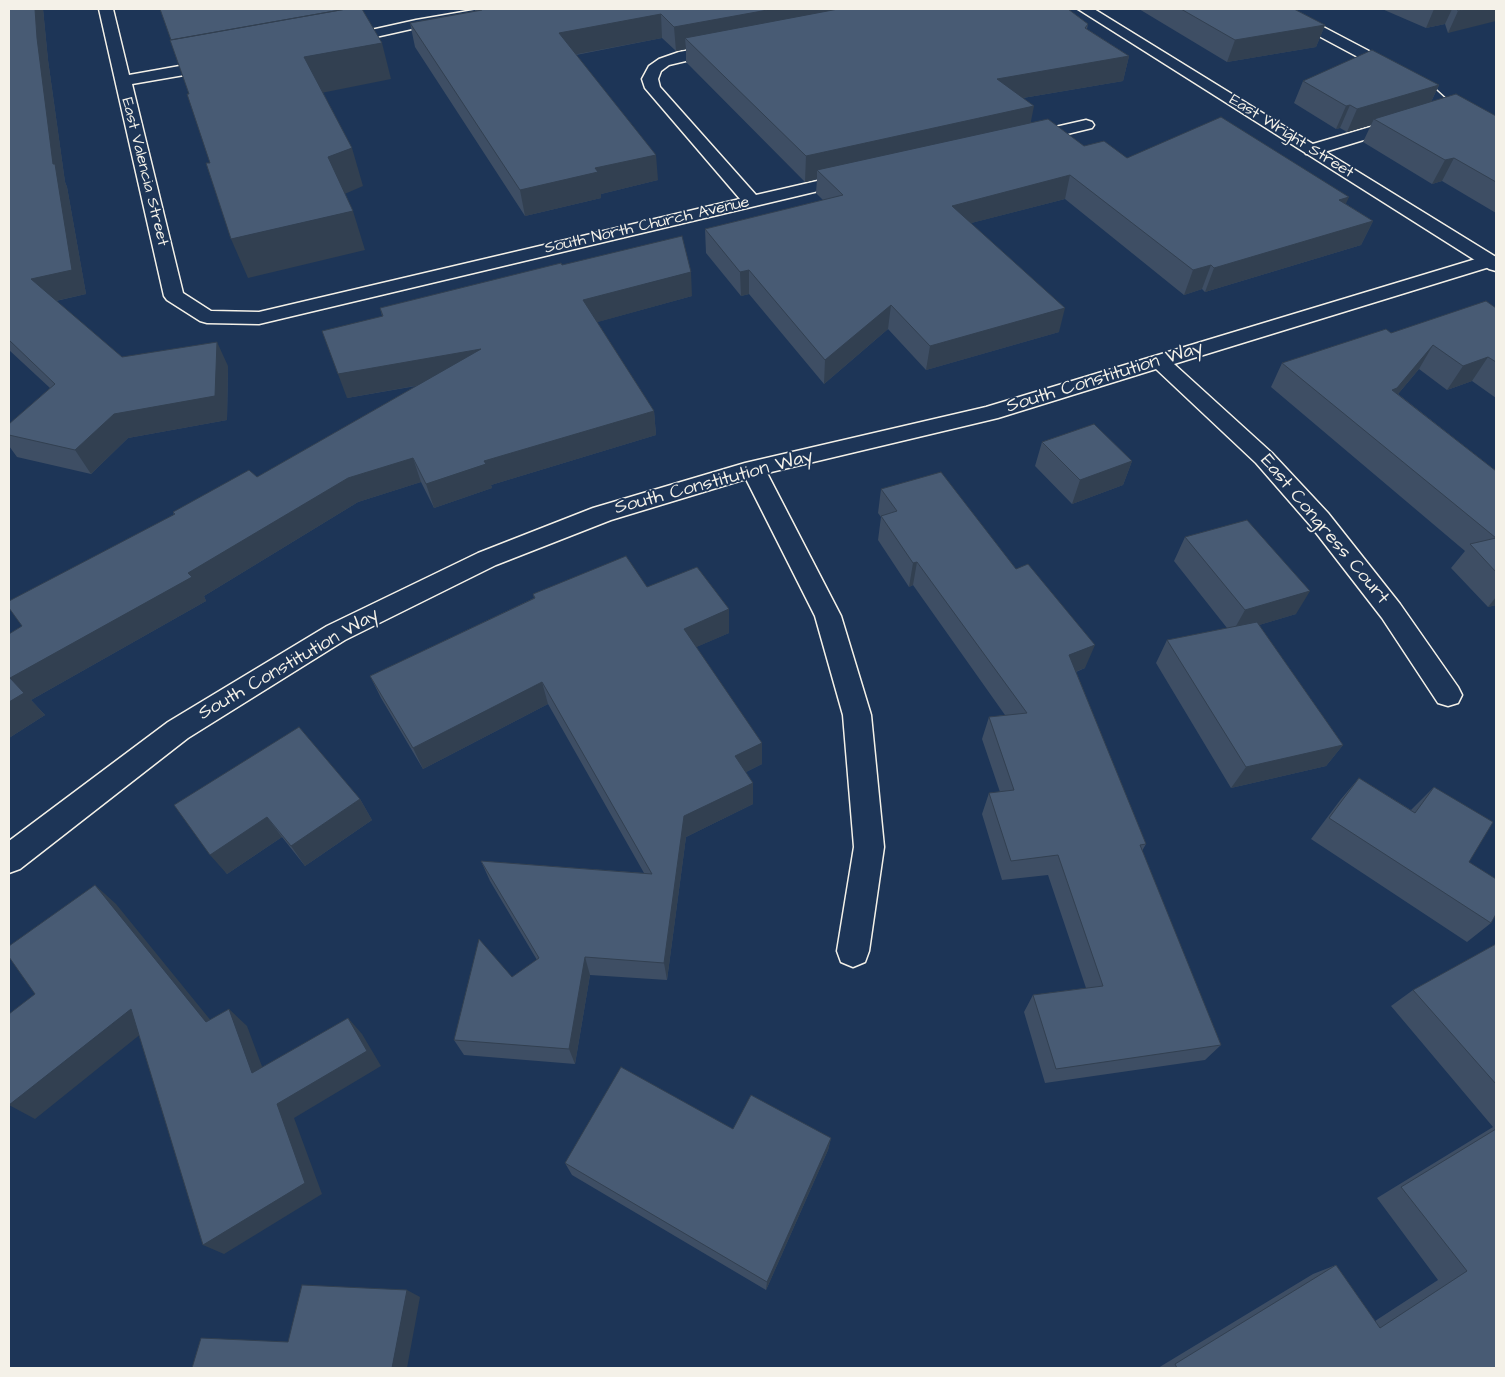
<!DOCTYPE html>
<style>
body{margin:0}
#map{position:relative;width:1505px;height:1377px;overflow:hidden;background:#1d3557;font-family:"Architects Daughter",sans-serif}
canvas{display:block}
.frame{position:absolute;inset:0;border:10px solid #f4f1e8;pointer-events:none}
</style>
<div id="map">
<canvas width="1505" height="1377"></canvas>
<div class="frame"></div>
</div>
<script>
const c = document.querySelector('canvas').getContext('2d');
c.lineJoin = 'round';
const poly = rows => new Path2D(rows.map(r => 'M' + r).join(''));
function strokePath(path, color, width, dash) { c.strokeStyle = color; c.lineWidth = width; c.lineCap = dash ? 'butt' : 'round'; c.setLineDash(dash || []); c.stroke(path); }
function fillPath(path, color) { c.fillStyle = color; c.fill(path, 'evenodd'); }
function label(font, color, halo, rows, align = 'center') {
  c.font = font + ' "Architects Daughter",sans-serif'; c.lineWidth = 4; c.setLineDash([]); c.textBaseline = 'middle'; c.strokeStyle = halo; c.fillStyle = color; for (const [text, x, y, turn = 0] of rows) {
    c.save(); c.translate(x, y); c.rotate((+turn || 0) * Math.PI / 180); c.textAlign = isNaN(turn) ? turn : align; if (halo) c.strokeText(text, 0, 0); c.fillText(text, 0, 0); c.restore();
  }
}
const service = poly([
 [1272,9,1289,9,1426,81,1448,101,1447,112,1445,115,1318,154,1306,154,1304,150,1306,146,1431,109,1432,102,1414,87,1274,12,1272,9]
]);
const minor = poly([
 [99,9,113,9,129,75,219,59,224,61,227,64,224,67,219,69,132,84,183,293,211,311,259,312,740,199,645,88,642,79,649,66,659,59,679,52,723,44,728,45,730,48,728,51,669,65,661,71,658,79,660,87,756,195,852,173,858,174,861,178,858,182,852,183,259,324,207,323,200,321,167,300,164,296,99,9],
 [480,9,510,9,508,12,503,13,416,28,340,45,335,44,333,41,335,38,416,20,480,9],
 [1086,120,1092,122,1094,125,1092,128,1026,144,1020,143,1018,139,1020,135,1086,120],
 [1489,255,1496,258,1496,265,1174,364,1272,453,1328,513,1400,604,1458,687,1462,695,1458,703,1448,706,1438,703,1382,618,1310,525,1256,463,1156,369,998,418,767,473,841,616,871,715,884,847,869,951,865,962,853,967,841,962,837,951,854,847,843,715,815,616,746,479,611,520,496,565,345,640,188,738,20,869,9,873,9,841,168,722,327,626,478,553,593,508,745,463,986,407,1489,255]
]);
const tertiary = poly([
 [1078,9,1094,9,1496,257,1496,271,1489,269,1078,9]
]);
strokePath(service, '#f4f1e8', 3);
strokePath(minor, '#f4f1e8', 3);
strokePath(tertiary, '#f4f1e8', 3);
fillPath(service, '#1d3557');
fillPath(minor, '#1d3557');
fillPath(tertiary, '#1d3557');
fillPath(poly([
 [9,9,43,9,48,60,65,182,67,187,86,294,56,301,122,357,228,366,227,420,128,438,91,474,17,457,9,446,9,424,50,388,9,350],
 [468,9,1068,9,1088,24,1087,29,1129,56,1123,81,1023,98,1031,123,1084,146,1127,158,1346,204,1373,221,1361,245,1205,292,1202,289,1184,295,1065,199,971,223,1059,332,926,370,888,329,824,384,749,294,741,296,706,253,705,229,823,200,816,193,817,179,805,182,686,62,686,49,676,51,662,38,576,55,658,180,601,194,601,198,525,216,415,47,410,23,475,11,474,9],
 [1139,9,1294,9,1325,25,1316,47,1227,62],
 [1382,9,1496,9,1448,33,1445,24,1426,28],
 [1303,81,1439,85,1431,102,1496,116,1496,213,1442,181,1432,184,1363,142,1371,125,1347,132,1340,128,1336,129,1294,103],
 [562,265,692,296,597,322,654,411,656,435,491,485,492,488,434,508,421,482,358,502,204,596,206,601,31,700,45,715,9,738,9,634,22,626,174,515,173,512,257,477,416,386,347,398,382,316,380,308],
 [1496,308,1496,398,1472,381,1447,390,1419,369,1398,394,1496,471,1496,605,1488,607,1451,568,1465,551,1271,387,1282,363,1391,333],
 [1042,442,1132,461,1123,485,1072,504,1035,466],
 [881,489,1085,668,1076,672,1146,844,1142,851,1221,1045,1205,1060,1045,1083,1024,1012,1033,995,1086,988,1048,875,1002,880,982,814,989,793,1000,792,982,739,989,717,1005,715,913,585,909,587,878,540,881,517,878,513],
 [1185,537,1296,614,1259,625,1343,745,1326,766,1231,788,1156,663,1167,640,1227,628,1174,561],
 [647,587,729,633,696,647,762,764,746,772,753,804,686,837,667,980,590,975,575,1064,464,1055,454,1040,512,977,537,960,490,881,481,861,644,873,548,704,423,769,381,698,370,676,534,598,533,594],
 [1359,778,1411,810,1434,787,1469,862,1491,923,1467,942,1311,839,1341,799],
 [360,799,372,820,305,866,282,837,227,874,174,805],
 [1496,944,1496,1368,1158,1368,1313,1274,1336,1265,1375,1321,1438,1280,1377,1198,1493,1127,1391,1006,1413,990],
 [733,1129,831,1138,828,1150,766,1290,572,1175,565,1163]
]), '#3e4e64');
fillPath(poly([
 [35,9,43,9,48,60,65,182,67,187,86,294,46,303,31,279,37,38],
 [773,9,896,9,685,38,686,49,676,51,674,27],
 [1434,9,1452,9,1445,24,1426,28],
 [1468,9,1496,9,1496,21,1448,33,1458,11],
 [661,14,662,38,562,57,559,33],
 [1325,25,1316,47,1227,62,1235,40],
 [382,43,391,79,316,94,304,57],
 [1129,56,1123,81,993,103,997,79],
 [1439,85,1428,108,1374,119,1371,125,1347,132,1357,109],
 [1350,105,1340,128,1336,129,1346,106],
 [1034,106,1029,131,817,170,817,179,805,182,806,156],
 [352,148,363,186,340,196,328,157],
 [656,155,658,180,601,194,601,198,525,216,520,190,595,168],
 [1454,158,1442,181,1432,184,1445,160],
 [1070,175,1065,199,948,229,952,206],
 [1349,197,1338,221,1339,200],
 [353,211,365,250,248,278,231,239],
 [1373,221,1361,245,1205,292,1214,268],
 [1211,265,1202,289,1184,295,1193,270],
 [749,270,749,294,741,296,740,272],
 [691,272,692,296,587,325,583,300],
 [891,305,888,329,824,384,825,360],
 [1065,308,1059,332,926,370,930,346],
 [217,342,228,366,227,420,128,438,91,474,75,450,114,414],
 [1433,345,1419,369,1382,413,1392,390],
 [481,349,487,373,347,398,338,374],
 [1488,357,1472,381,1447,390,1463,366],
 [654,411,656,435,491,485,492,488,434,508,426,484,484,461],
 [413,458,421,482,358,502,204,596,206,601,31,700,45,715,9,738,9,702,10,678,348,478],
 [1132,461,1123,485,1072,504,1080,480],
 [917,562,913,585,909,587,913,563],
 [1310,591,1296,614,1232,633,1245,610],
 [1496,597,1496,605,1488,607],
 [729,609,729,633,685,652,684,629],
 [1095,645,1085,668,1061,677,1069,655],
 [542,682,548,704,423,769,413,748],
 [762,743,762,764,736,777,735,756],
 [1343,745,1326,766,1231,788,1246,767],
 [753,783,753,804,686,837,667,980,664,963,684,816],
 [360,799,372,820,305,866,291,846],
 [267,817,282,837,227,874,210,855],
 [95,885,116,904,225,1038,206,1022],
 [585,957,590,975,575,1064,569,1049],
 [131,1009,152,1025,35,1119,9,1105],
 [229,1009,247,1026,270,1088,252,1073],
 [348,1018,362,1034,381,1066,294,1118,322,1194,224,1254,203,1245,277,1104],
 [831,1138,828,1150,766,1290,767,1282],
 [407,1290,420,1297,407,1368,392,1368]
]), '#324051');
const building = poly([
 [9,9,35,9,37,38,53,164,55,164,72,270,31,279,122,357,217,342,215,396,114,414,75,450,9,435,9,424,55,384,9,340,9,9],
 [160,9,346,9,171,40,160,9],
 [346,9,362,9,382,43,304,57,352,148,328,157,353,211,231,239,206,163,210,163,187,94,189,94,170,40,346,9],
 [481,9,773,9,674,27,661,14,559,33,656,155,595,168,598,172,520,190,410,23,482,10,481,9],
 [838,9,1068,9,1088,24,1085,28,1129,56,997,79,1034,106,806,156,685,38,838,9],
 [1181,9,1294,9,1325,25,1235,40,1181,9],
 [1457,9,1468,9,1458,11,1457,9],
 [1372,50,1439,85,1357,109,1350,105,1346,106,1303,81,1372,50],
 [1456,94,1496,116,1496,182,1454,158,1445,160,1374,119,1456,94],
 [1221,117,1349,197,1339,200,1373,221,1214,268,1211,265,1193,270,1070,175,952,206,1065,308,930,346,891,305,825,360,749,270,740,272,705,229,843,195,817,170,1048,119,1084,146,1104,141,1127,158,1221,117],
 [682,236,691,272,583,300,654,411,484,461,486,464,426,484,413,458,348,478,188,573,192,577,10,678,24,693,9,702,9,634,22,626,9,608,9,601,175,514,173,512,249,470,257,477,481,349,338,374,322,331,383,316,380,308,561,263,562,265,682,236],
 [1486,301,1496,308,1496,362,1488,357,1463,366,1433,345,1397,388,1392,390,1496,471,1496,538,1282,363,1386,329,1391,333,1486,301],
 [1094,424,1132,461,1080,480,1042,442,1094,424],
 [941,472,1016,569,1028,564,1095,645,1069,655,1146,844,1140,845,1221,1045,1056,1069,1033,995,1103,986,1058,855,1011,861,989,793,1014,790,989,717,1027,713,917,562,913,563,881,516,897,511,881,489,941,472],
 [1247,520,1310,591,1245,610,1185,537,1247,520],
 [1496,538,1496,572,1470,544,1496,538],
 [626,556,647,587,697,567,729,609,684,629,762,743,735,756,753,783,684,816,664,963,585,957,569,1049,454,1040,479,939,512,977,539,958,481,861,652,874,542,682,413,748,370,676,535,598,533,594,626,556],
 [1257,622,1343,745,1246,767,1167,640,1257,622],
 [299,727,360,799,291,846,267,817,210,855,174,805,299,727],
 [1359,778,1415,813,1434,787,1493,822,1469,862,1496,879,1496,914,1491,923,1329,818,1359,778],
 [95,885,206,1022,229,1009,252,1073,348,1018,367,1051,277,1104,305,1183,203,1245,131,1009,9,1105,9,1014,35,994,9,957,9,946,95,885],
 [1496,944,1496,1084,1413,990,1496,944],
 [621,1067,733,1129,751,1095,831,1138,767,1282,565,1163,621,1067],
 [1496,1129,1496,1368,1177,1368,1175,1364,1336,1265,1380,1328,1467,1271,1401,1187,1496,1129],
 [302,1285,407,1290,392,1368,192,1368,201,1338,288,1342,302,1285]
]);
fillPath(building, '#485b74');
strokePath(building, '#324051', 1);
label('16px', '#f4f1e8', '#1d3557', [
 ["East Wright Street",1291,137,32],
 ["East Valencia Street",144,172,76],
 ["South North Church Avenue",647,226,-13]
]);
label('19px', '#f4f1e8', '#1d3557', [
 ["South Constitution Way",1105,378,-17],
 ["South Constitution Way",714,483,-15],
 ["East Congress Court",1324,530,50],
 ["South Constitution Way",289,665,-30]
]);
</script>
